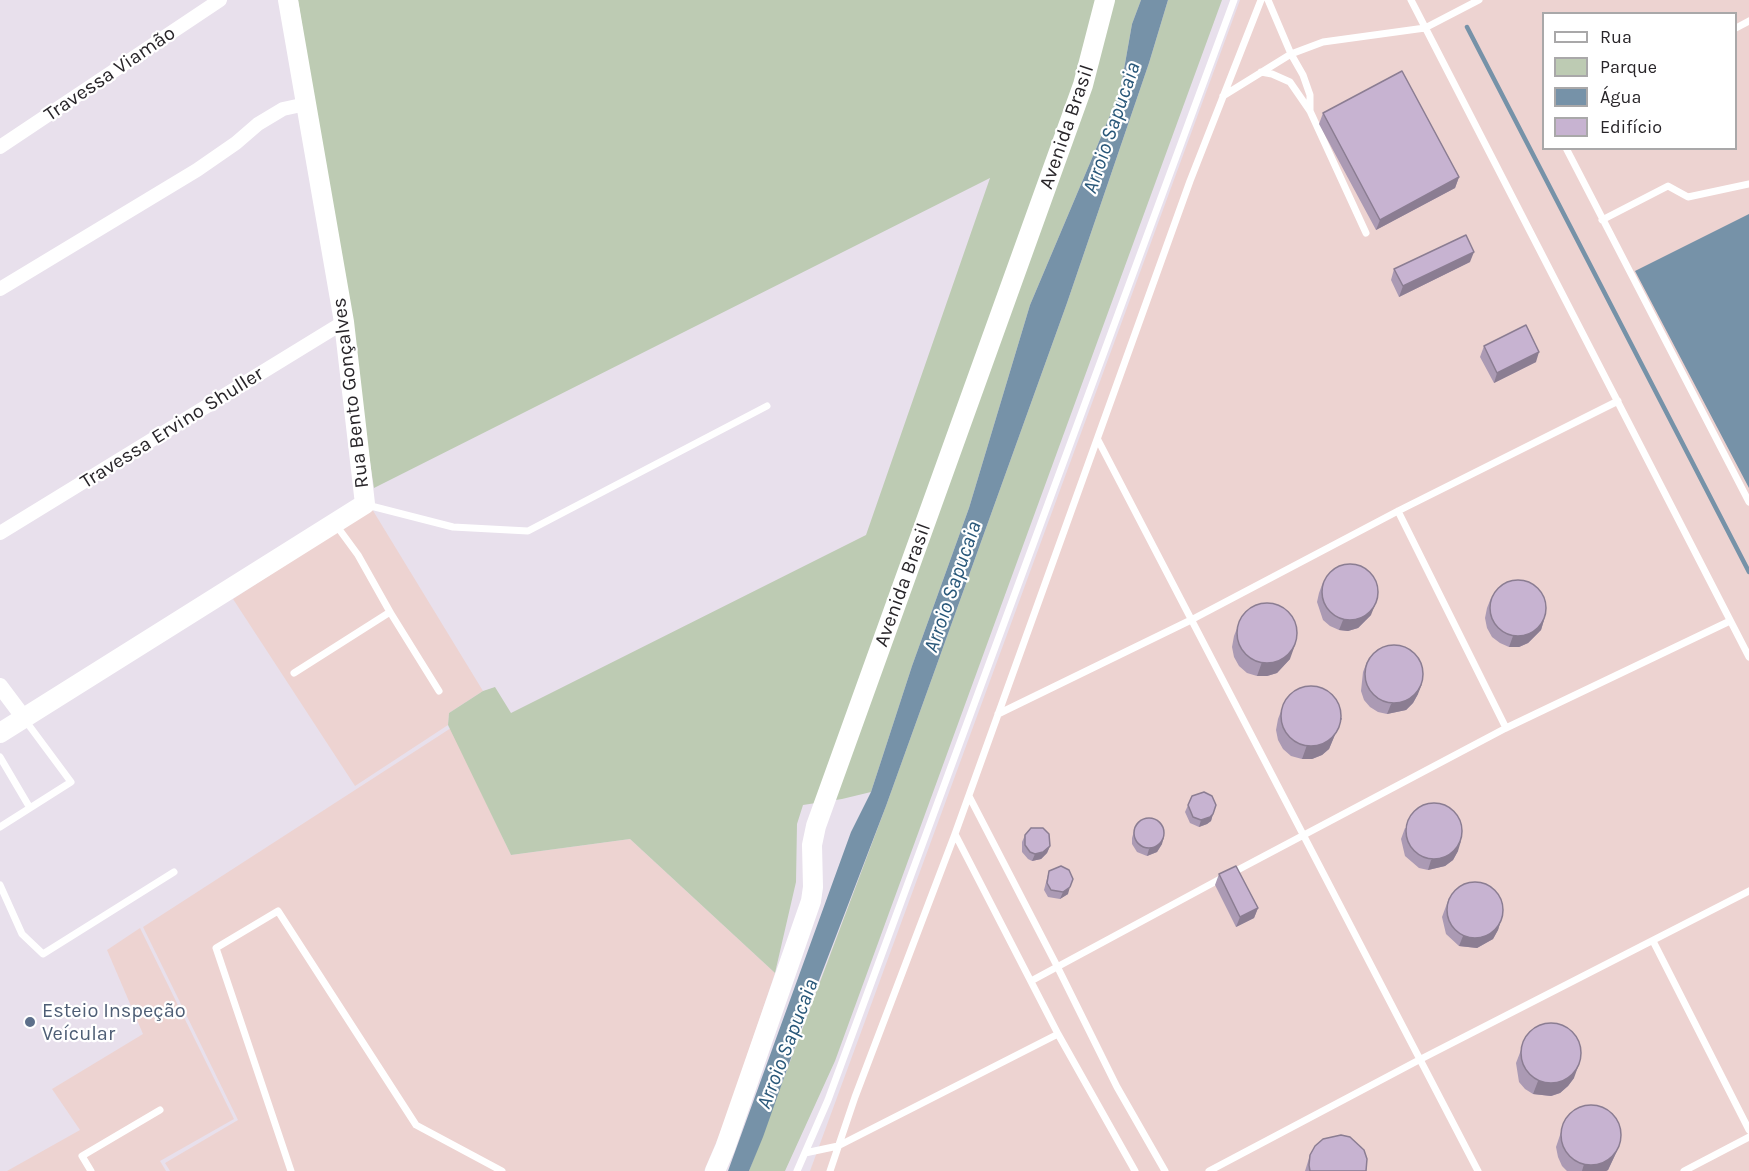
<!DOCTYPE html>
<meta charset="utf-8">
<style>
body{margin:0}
#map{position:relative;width:1749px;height:1171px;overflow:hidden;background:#e8e0ec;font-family:Karla,sans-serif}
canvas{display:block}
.legend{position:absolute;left:1542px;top:12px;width:195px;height:138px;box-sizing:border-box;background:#fff;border:2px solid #a9a8a9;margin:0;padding:8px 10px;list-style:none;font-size:18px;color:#282529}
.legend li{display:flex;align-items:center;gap:12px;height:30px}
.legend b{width:30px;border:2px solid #a9a8a9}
</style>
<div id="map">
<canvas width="1749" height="1171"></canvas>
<ul class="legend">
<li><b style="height:8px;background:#fff"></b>Rua</li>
<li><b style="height:16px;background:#bdcbb3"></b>Parque</li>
<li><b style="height:16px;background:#7692a8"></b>Água</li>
<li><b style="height:16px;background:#c7b3d1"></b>Edifício</li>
</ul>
</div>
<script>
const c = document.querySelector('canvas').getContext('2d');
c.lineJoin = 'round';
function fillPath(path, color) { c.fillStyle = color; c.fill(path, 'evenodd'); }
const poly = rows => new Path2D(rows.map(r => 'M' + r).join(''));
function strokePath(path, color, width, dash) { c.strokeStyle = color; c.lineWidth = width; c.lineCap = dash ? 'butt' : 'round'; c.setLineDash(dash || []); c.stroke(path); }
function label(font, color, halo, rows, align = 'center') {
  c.font = font + ' Karla,sans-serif'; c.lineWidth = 4.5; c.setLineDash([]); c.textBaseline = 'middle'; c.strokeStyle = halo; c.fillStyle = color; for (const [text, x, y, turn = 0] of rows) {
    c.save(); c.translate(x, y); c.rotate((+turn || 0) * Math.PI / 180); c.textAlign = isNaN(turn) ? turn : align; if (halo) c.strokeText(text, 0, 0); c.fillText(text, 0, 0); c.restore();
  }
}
fillPath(poly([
 [1240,0,1749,0,1749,1171,810,1171],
 [1544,14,1736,14,1736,148,1544,148],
 [372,509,483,691,449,713,448,725,355,786,233,599],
 [451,728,511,855,630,839,775,973,724,1124,704,1171,170,1171,165,1163,238,1120,143,927],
 [140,928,234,1119,160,1161,166,1171,7,1171,80,1130,52,1089,143,1034,107,950]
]), '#edd3d1');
fillPath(poly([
 [298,0,1141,0,1132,24,1120,92,1030,305,969,508,912,666,871,792,842,799,803,805,797,824,796,882,775,973,630,839,511,855,448,725,449,713,483,691,495,687,511,713,866,535,990,178,374,488],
 [1168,0,1222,0,835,1061,785,1171,749,1171,886,806,1067,303,1149,63]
]), '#bdcbb3');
fillPath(poly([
 [1141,0,1168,0,1149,63,1067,303,886,806,813,996,763,1137,749,1171,728,1171,851,832,871,792,912,666,969,508,1030,305,1120,92,1132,24],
 [1749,214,1749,488,1635,271]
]), '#7692a8');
strokePath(poly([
 [1467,27,1749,572]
]), '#7692a8', 4.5);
strokePath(poly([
 [1268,0,1291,54,1303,75,1310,95,1310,111],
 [1411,0,1749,657],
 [1736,28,1749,21],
 [1261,72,1272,74,1290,82,1310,111,1366,233],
 [1223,96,1291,54,1323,42,1425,28,1479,0],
 [1566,148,1749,502],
 [1602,220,1668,186,1688,197,1749,184],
 [1098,440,1478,1171],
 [367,505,453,527,528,531,767,406],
 [1398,511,1506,728],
 [336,525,358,555,390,612,439,691],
 [294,673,390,612],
 [998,714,1191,620,1398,511,1618,401],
 [0,757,30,808],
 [969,796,1057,966,1117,1087,1165,1171],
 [0,827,71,782,25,720],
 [955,834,1058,1034,1135,1171],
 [1232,873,1506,728,1730,621],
 [0,885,22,934,43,954,174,872],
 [1653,941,1749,1130],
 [1031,981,1222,878],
 [805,1153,838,1146,1058,1034],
 [91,1171,82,1156,160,1110],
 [291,1171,216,948,278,911,416,1125,502,1171],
 [797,1171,828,1100,1234,0],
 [830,1171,855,1097,955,834,1190,181,1261,0],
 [1209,1171,1419,1060,1749,891],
 [1684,1171,1749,1137]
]), '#fff', 7);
strokePath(poly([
 [0,147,220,0],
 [0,289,197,170,236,143,258,124,283,109,306,104],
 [0,533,344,322]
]), '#fff', 14);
strokePath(poly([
 [0,686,24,718]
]), '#fff', 16);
strokePath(poly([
 [0,733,365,504,344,322,288,0],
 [715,1171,725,1148,811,901,813,887,812,845,816,826,1083,85,1105,0]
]), '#fff', 20);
fillPath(poly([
 [1323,113,1459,177,1455,188,1376,230,1319,124],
 [1470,262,1399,297,1391,280,1394,269],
 [1484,346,1536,362,1494,383,1480,357],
 [1323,582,1371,615,1358,628,1348,631,1339,630,1330,626,1323,620,1317,602,1319,593],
 [1491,598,1544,620,1541,630,1528,643,1519,647,1509,647,1500,643,1492,637,1487,628,1485,618,1487,608],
 [1239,623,1290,659,1277,673,1267,676,1257,676,1247,673,1239,666,1234,657,1232,647,1234,636],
 [1367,662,1418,694,1413,703,1406,710,1387,714,1378,712,1370,707,1364,700,1361,691,1363,672],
 [1283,706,1342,718,1329,749,1322,755,1312,759,1302,759,1291,756,1283,749,1278,740,1276,730,1278,719],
 [1192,796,1213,814,1211,821,1207,824,1199,827,1190,823,1185,812],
 [1405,828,1458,851,1453,860,1445,866,1428,870,1419,868,1405,856,1401,839],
 [1134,831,1162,844,1157,852,1147,856,1137,852,1132,844,1132,838],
 [1025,835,1050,846,1047,853,1041,859,1032,861,1028,859,1022,852,1022,842],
 [1049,871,1068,894,1060,899,1048,897,1044,890],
 [1219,874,1258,908,1254,918,1236,927,1215,885],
 [1449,898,1501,920,1498,930,1493,939,1477,948,1459,946,1446,934,1442,917],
 [1521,1050,1574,1078,1568,1086,1560,1093,1551,1096,1533,1094,1525,1089,1519,1082,1516,1063],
 [1564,1123,1621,1140,1616,1153,1608,1170,1606,1171,1567,1171,1562,1166,1558,1157,1556,1147],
 [1310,1155,1366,1171,1305,1171]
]), '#ab9ab4');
fillPath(poly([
 [1459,177,1455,188,1376,230,1380,220],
 [1474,252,1470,262,1399,297,1403,286],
 [1539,352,1536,362,1494,383,1497,373],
 [1375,605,1371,615,1358,628,1348,631,1339,630,1343,620],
 [1544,620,1541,630,1528,643,1519,647,1509,647,1513,636],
 [1295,645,1290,659,1277,673,1267,676,1257,676,1262,662],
 [1422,684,1418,694,1413,703,1406,710,1387,714,1391,704],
 [1342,718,1329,749,1322,755,1312,759,1302,759,1307,745],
 [1213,814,1211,821,1207,824,1199,827,1201,820],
 [1164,837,1162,844,1157,852,1147,856,1149,849],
 [1461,841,1458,851,1453,860,1445,866,1428,870,1431,860],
 [1050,846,1047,853,1041,859,1032,861,1035,854],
 [1070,887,1068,894,1060,899,1063,892],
 [1258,908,1254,918,1236,927,1240,917],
 [1501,920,1498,930,1493,939,1477,948,1459,946,1463,936],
 [1579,1064,1574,1078,1568,1086,1560,1093,1551,1096,1533,1094,1538,1081],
 [1621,1140,1616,1153,1608,1170,1606,1171,1582,1171,1584,1164]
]), '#8b7d92');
const building = poly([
 [1402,71,1459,177,1380,220,1323,113,1402,71],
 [1466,235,1474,252,1403,286,1394,269,1466,235],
 [1526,325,1539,352,1497,373,1484,346,1526,325],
 '1322 592a28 28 0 1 1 56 0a28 28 0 1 1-56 0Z',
 '1490 608a28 28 0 1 1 56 0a28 28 0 1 1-56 0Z',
 '1237 633a30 30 0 1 1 60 0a30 30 0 1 1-60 0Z',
 '1365 674a29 29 0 1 1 58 0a29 29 0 1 1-58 0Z',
 '1281 716a30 30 0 1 1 60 0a30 30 0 1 1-60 0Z',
 [1204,792,1212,796,1216,805,1213,814,1210,817,1201,820,1193,817,1188,805,1192,796,1204,792],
 '1406 831a28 28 0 1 1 56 0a28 28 0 1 1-56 0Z',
 '1134 833a15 15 0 1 1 30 0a15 15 0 1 1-30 0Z',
 [1031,828,1043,828,1049,834,1050,846,1043,852,1035,854,1030,852,1025,845,1025,835,1031,828],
 [1061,866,1069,870,1073,879,1070,887,1063,892,1051,890,1047,883,1049,871,1061,866],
 [1236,866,1258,908,1240,917,1219,874,1236,866],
 '1447 910a28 28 0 1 1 56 0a28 28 0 1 1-56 0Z',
 '1521 1053a30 30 0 1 1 60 0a30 30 0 1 1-60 0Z',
 '1561 1135a30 30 0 1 1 60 0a30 30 0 1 1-60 0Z',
 [1341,1135,1350,1137,1364,1150,1367,1159,1366,1171,1310,1171,1309,1165,1310,1155,1315,1146,1323,1139,1341,1135]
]);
fillPath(building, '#c7b3d1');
strokePath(building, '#8b7d92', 1.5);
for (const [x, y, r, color] of [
 [30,1022,6,"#5c6f8a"]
]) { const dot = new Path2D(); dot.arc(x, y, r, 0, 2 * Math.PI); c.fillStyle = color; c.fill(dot); strokePath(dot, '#fff', 2); }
label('20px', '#282529', '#fff', [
 ["Travessa Viamão",110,74,-34],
 ["Avenida Brasil",1067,127,-71],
 ["Rua Bento Gonçalves",351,393,-97],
 ["Travessa Ervino Shuller",172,428,-32],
 ["Avenida Brasil",903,585,-70]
]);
label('20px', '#4e5e75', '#fff', [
 ["Esteio Inspeção",42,1011],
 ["Veícular",42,1034]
], 'left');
label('italic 21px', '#285779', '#fff', [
 ["Arroio Sapucaia",1112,128,-71],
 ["Arroio Sapucaia",953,587,-71],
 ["Arroio Sapucaia",788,1044,-69]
]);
</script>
